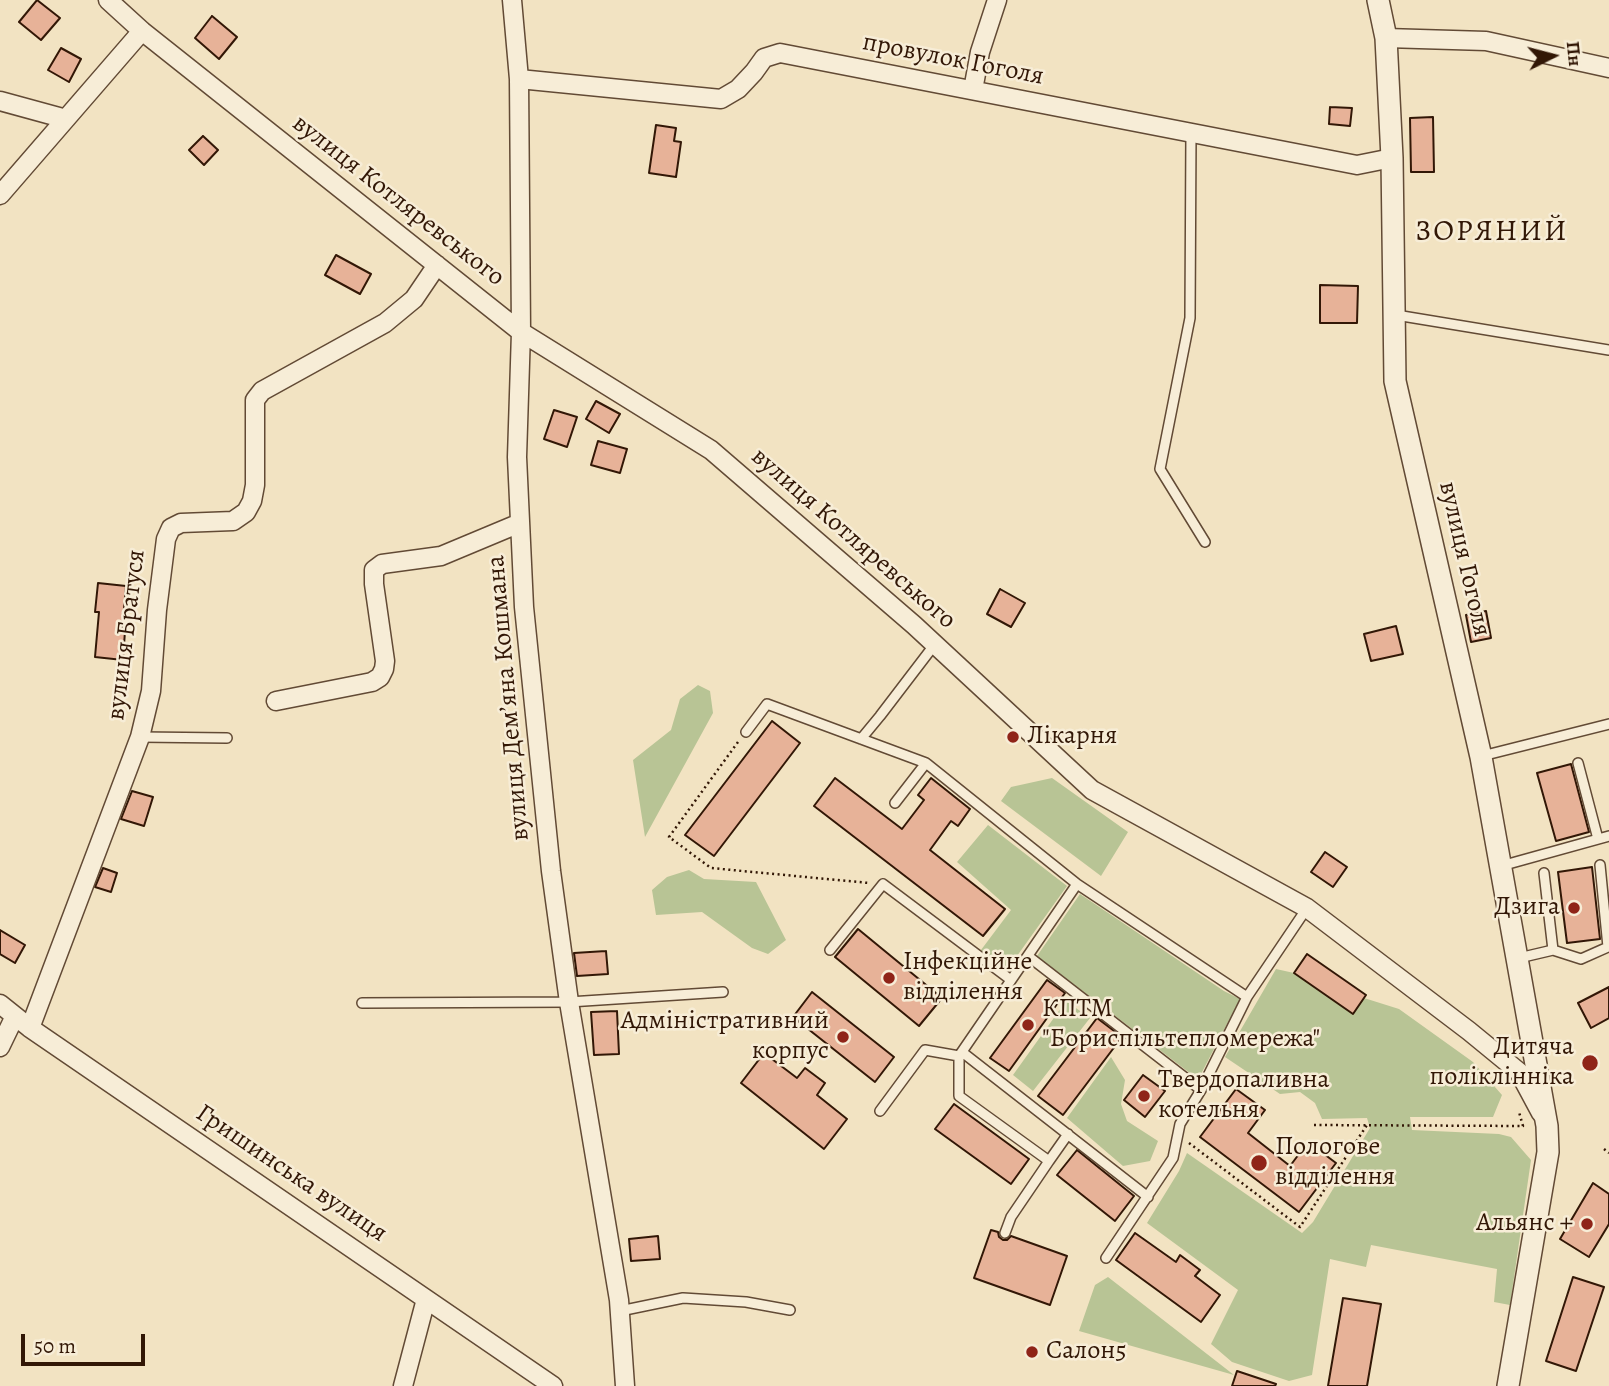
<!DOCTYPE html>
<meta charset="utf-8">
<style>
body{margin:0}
#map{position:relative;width:1609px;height:1386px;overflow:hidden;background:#f2e3c2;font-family:Alegreya,serif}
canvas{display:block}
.north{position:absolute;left:1518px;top:21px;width:70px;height:70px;-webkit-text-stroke:5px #f7edd7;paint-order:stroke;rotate:84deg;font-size:19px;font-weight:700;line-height:28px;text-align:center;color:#321706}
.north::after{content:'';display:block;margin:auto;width:24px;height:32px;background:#321706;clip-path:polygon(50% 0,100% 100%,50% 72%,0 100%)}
.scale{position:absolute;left:21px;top:1334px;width:124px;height:32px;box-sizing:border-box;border:4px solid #321706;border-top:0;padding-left:9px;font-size:21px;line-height:24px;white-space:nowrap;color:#321706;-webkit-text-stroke:5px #f7edd7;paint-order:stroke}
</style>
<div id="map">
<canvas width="1609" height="1386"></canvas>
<div class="north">Пн</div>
<div class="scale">50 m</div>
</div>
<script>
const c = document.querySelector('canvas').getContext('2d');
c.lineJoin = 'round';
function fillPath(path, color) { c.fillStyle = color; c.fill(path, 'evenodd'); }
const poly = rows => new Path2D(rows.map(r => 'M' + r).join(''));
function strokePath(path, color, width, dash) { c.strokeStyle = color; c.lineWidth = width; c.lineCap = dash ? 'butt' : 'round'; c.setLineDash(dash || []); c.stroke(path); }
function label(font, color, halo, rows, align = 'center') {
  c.font = font + ' Alegreya,serif'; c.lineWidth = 5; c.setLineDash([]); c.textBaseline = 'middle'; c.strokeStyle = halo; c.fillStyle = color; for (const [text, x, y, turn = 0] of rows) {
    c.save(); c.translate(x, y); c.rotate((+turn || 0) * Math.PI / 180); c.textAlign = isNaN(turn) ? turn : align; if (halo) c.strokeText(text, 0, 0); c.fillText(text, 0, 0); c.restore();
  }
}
fillPath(poly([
 [698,685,710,691,713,713,645,837,633,760,671,730,680,699],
 [1052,778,1128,832,1101,876,1001,801,1011,787],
 [988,825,1067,886,1007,970,981,950,1011,910,957,862],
 [689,870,704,879,756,882,786,940,768,954,752,948,702,912,656,915,652,890,667,877],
 [1080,894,1224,991,1240,999,1201,1074,1191,1074,1037,956],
 [1276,969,1294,973,1353,1013,1364,998,1399,1009,1473,1062,1502,1095,1493,1117,1410,1117,1412,1130,1499,1134,1511,1137,1531,1160,1510,1305,1494,1302,1497,1269,1371,1245,1366,1267,1330,1259,1312,1375,1289,1381,1232,1362,1211,1344,1238,1290,1147,1223,1179,1171,1187,1153,1302,1233,1313,1222,1370,1128,1367,1118,1322,1119,1315,1103,1300,1092,1280,1094,1225,1057],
 [1066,1001,1090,1018,1033,1091,1013,1075],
 [1111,1057,1125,1080,1121,1104,1127,1121,1158,1141,1150,1161,1123,1166,1067,1118],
 [1108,1277,1234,1375,1079,1331,1095,1285]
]), '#b8c495');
const building = poly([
 [37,0,60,18,41,40,19,22,37,0],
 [212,16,237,37,219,59,195,38,212,16],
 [61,48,81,59,69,82,48,70,61,48],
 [1330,107,1352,108,1350,126,1329,124,1330,107],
 [1433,117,1434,172,1411,172,1410,118,1433,117],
 [656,125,676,128,674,141,681,142,676,177,649,173,656,125],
 [203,136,218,150,204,165,189,150,203,136],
 [336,255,371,274,360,294,325,275,336,255],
 [1320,285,1358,286,1357,323,1320,323,1320,285],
 [596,401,620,414,609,433,586,419,596,401],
 [554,410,577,417,567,447,544,439,554,410],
 [598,441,627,449,620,473,591,465,598,441],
 [98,583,126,586,122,631,125,631,123,660,95,657,99,612,95,612,98,583],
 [1000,589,1025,603,1011,627,987,614,1000,589],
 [1486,611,1491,638,1471,642,1466,615,1486,611],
 [1396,626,1403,654,1371,661,1364,634,1396,626],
 [772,721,800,743,714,856,685,835,772,721],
 [1571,764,1589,832,1556,841,1537,773,1571,764],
 [835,778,902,829,924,800,918,795,931,778,970,809,958,826,951,821,930,850,1005,909,983,936,814,806,835,778],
 [132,791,153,797,144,826,121,819,132,791],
 [1325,852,1347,867,1333,887,1311,872,1325,852],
 [1592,867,1600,939,1567,943,1558,872,1592,867],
 [103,868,117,873,111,892,95,887,103,868],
 [858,929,942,998,919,1026,835,957,858,929],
 [0,930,25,945,15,963,0,954,0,930],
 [606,951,608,974,577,976,574,953,606,951],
 [1307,954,1366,995,1353,1014,1294,973,1307,954],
 [1047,980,1065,993,1009,1071,990,1058,1047,980],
 [1609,987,1609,1018,1591,1028,1578,1003,1609,987],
 [812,992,894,1057,875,1082,793,1017,812,992],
 [617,1011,619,1054,594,1055,591,1012,617,1011],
 [1097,1018,1122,1037,1063,1115,1038,1096,1097,1018],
 [764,1053,797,1078,805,1068,825,1083,817,1095,847,1119,824,1149,741,1083,764,1053],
 [1143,1075,1165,1091,1145,1117,1124,1100,1143,1075],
 [1236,1089,1265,1110,1248,1133,1290,1166,1308,1142,1336,1163,1299,1212,1200,1137,1236,1089],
 [954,1104,1029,1159,1011,1184,935,1129,954,1104],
 [1077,1150,1134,1196,1115,1221,1057,1175,1077,1150],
 [1593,1183,1609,1194,1609,1224,1589,1257,1560,1239,1593,1183],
 [991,1230,998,1232,999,1237,1003,1240,1007,1240,1011,1236,1067,1256,1050,1305,974,1278,991,1230],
 [1135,1233,1176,1262,1180,1255,1200,1270,1195,1276,1220,1295,1201,1322,1116,1260,1135,1233],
 [658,1236,660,1259,631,1261,629,1239,658,1236],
 [1573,1277,1604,1287,1576,1371,1546,1361,1573,1277],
 [1343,1298,1381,1304,1367,1386,1328,1386,1343,1298],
 [1237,1371,1276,1384,1275,1386,1232,1386,1237,1371]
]);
fillPath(building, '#e7b298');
strokePath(building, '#321706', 2);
const service = poly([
 [1191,132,1190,318,1160,469,1205,542],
 [1396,315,1609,350],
 [746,732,767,704,926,763],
 [140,737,227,738],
 [861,739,880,716,935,644],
 [1482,756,1609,724],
 [1578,763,1598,839],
 [895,803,926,763,1077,884,1247,997],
 [1501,866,1609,836],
 [1544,873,1553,950],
 [830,950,883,884,1011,980],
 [1028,956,1201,1090],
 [1519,958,1553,950,1581,959,1608,947,1600,865],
 [362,1003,569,1002,723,992],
 [962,1052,1148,1197],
 [959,1056,959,1096,1049,1161,1011,1217,1005,1233],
 [880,1111,925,1050,959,1056,1077,884],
 [1049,1161,1068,1134],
 [1106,1258,1173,1158,1180,1124,1201,1090,1247,997,1307,908],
 [620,1311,683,1298,746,1302,790,1310]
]);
const minor = poly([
 [108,0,142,31,521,332,711,450,914,625,1092,790,1307,908,1469,1031,1519,1072,1541,1113],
 [512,0,519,79,521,332,517,457,524,607,551,871,569,1002,619,1300,625,1386],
 [1386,38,1486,41,1609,68],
 [519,79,721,99,738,89,754,72,764,58,780,53,1357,165,1392,158],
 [973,90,980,52,997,0],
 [0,101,66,119],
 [0,195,142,31],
 [276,701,372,682,380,677,384,669,385,661,374,584,374,570,382,564,441,556,520,523],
 [0,1004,30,1028,553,1386],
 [30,1028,140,737,151,691,157,610,166,539,171,528,181,523,233,521,246,512,252,501,255,485,255,400,262,391,385,323,414,299,437,265],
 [0,1047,15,1016],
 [403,1386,426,1299]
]);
const tertiary = poly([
 [1378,0,1386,38,1392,158,1395,381,1481,757,1547,1126,1548,1152,1508,1386]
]);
strokePath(service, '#624a35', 12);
strokePath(minor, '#624a35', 21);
strokePath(tertiary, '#624a35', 24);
strokePath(poly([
 [738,742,669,837,711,868,869,883],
 [1314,1125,1523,1126,1519,1112],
 [1189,1143,1300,1227,1367,1125],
 [1604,1149,1609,1153]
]), '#321706', 2.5, [2, 3.5]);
strokePath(service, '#f7edd7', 9);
strokePath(minor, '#f7edd7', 18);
strokePath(tertiary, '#f7edd7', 21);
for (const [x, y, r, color] of [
 [1013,737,7,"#8f2418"],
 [1574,908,7,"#8f2418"],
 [889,978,7,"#8f2418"],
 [1028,1025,7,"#8f2418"],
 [843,1037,7,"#8f2418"],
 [1590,1063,9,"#8f2418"],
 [1144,1096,7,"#8f2418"],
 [1259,1163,9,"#8f2418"],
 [1587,1224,7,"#8f2418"],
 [1032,1352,7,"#8f2418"]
]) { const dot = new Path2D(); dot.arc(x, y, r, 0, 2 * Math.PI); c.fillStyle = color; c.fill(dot); strokePath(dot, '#f7edd7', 2.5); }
label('26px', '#321706', '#f7edd7', [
 ["провулок Гоголя",953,60,11],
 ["вулиця Котляревського",398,201,38],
 ["вулиця Котляревського",853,539,41],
 ["вулиця Гоголя",1464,559,77],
 ["вулиця Братуся",127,635,-83],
 ["вулиця Демʼяна Кошмана",509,698,-95],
 ["Гришинська вулиця",291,1174,34]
]);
label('26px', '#321706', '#f7edd7', [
 ["Лікарня",1027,737],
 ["Дзига",1560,908,"right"],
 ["Інфекційне",903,963],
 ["відділення",903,993],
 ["КПТМ",1042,1010],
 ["\"Бориспільтепломережа\"",1042,1040],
 ["Адміністративний",829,1022,"right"],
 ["корпус",829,1052,"right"],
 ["Дитяча",1574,1048,"right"],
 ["поліклінніка",1574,1078,"right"],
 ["Твердопаливна",1158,1081],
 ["котельня",1158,1111],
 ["Пологове",1275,1148],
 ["відділення",1275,1178],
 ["Альянс +",1573,1224,"right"],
 ["Салон5",1046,1352]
], 'left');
c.letterSpacing = '2px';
label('30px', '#321706', '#f7edd7', [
 ["ЗОРЯНИЙ",1492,233]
]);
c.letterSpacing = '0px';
</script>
